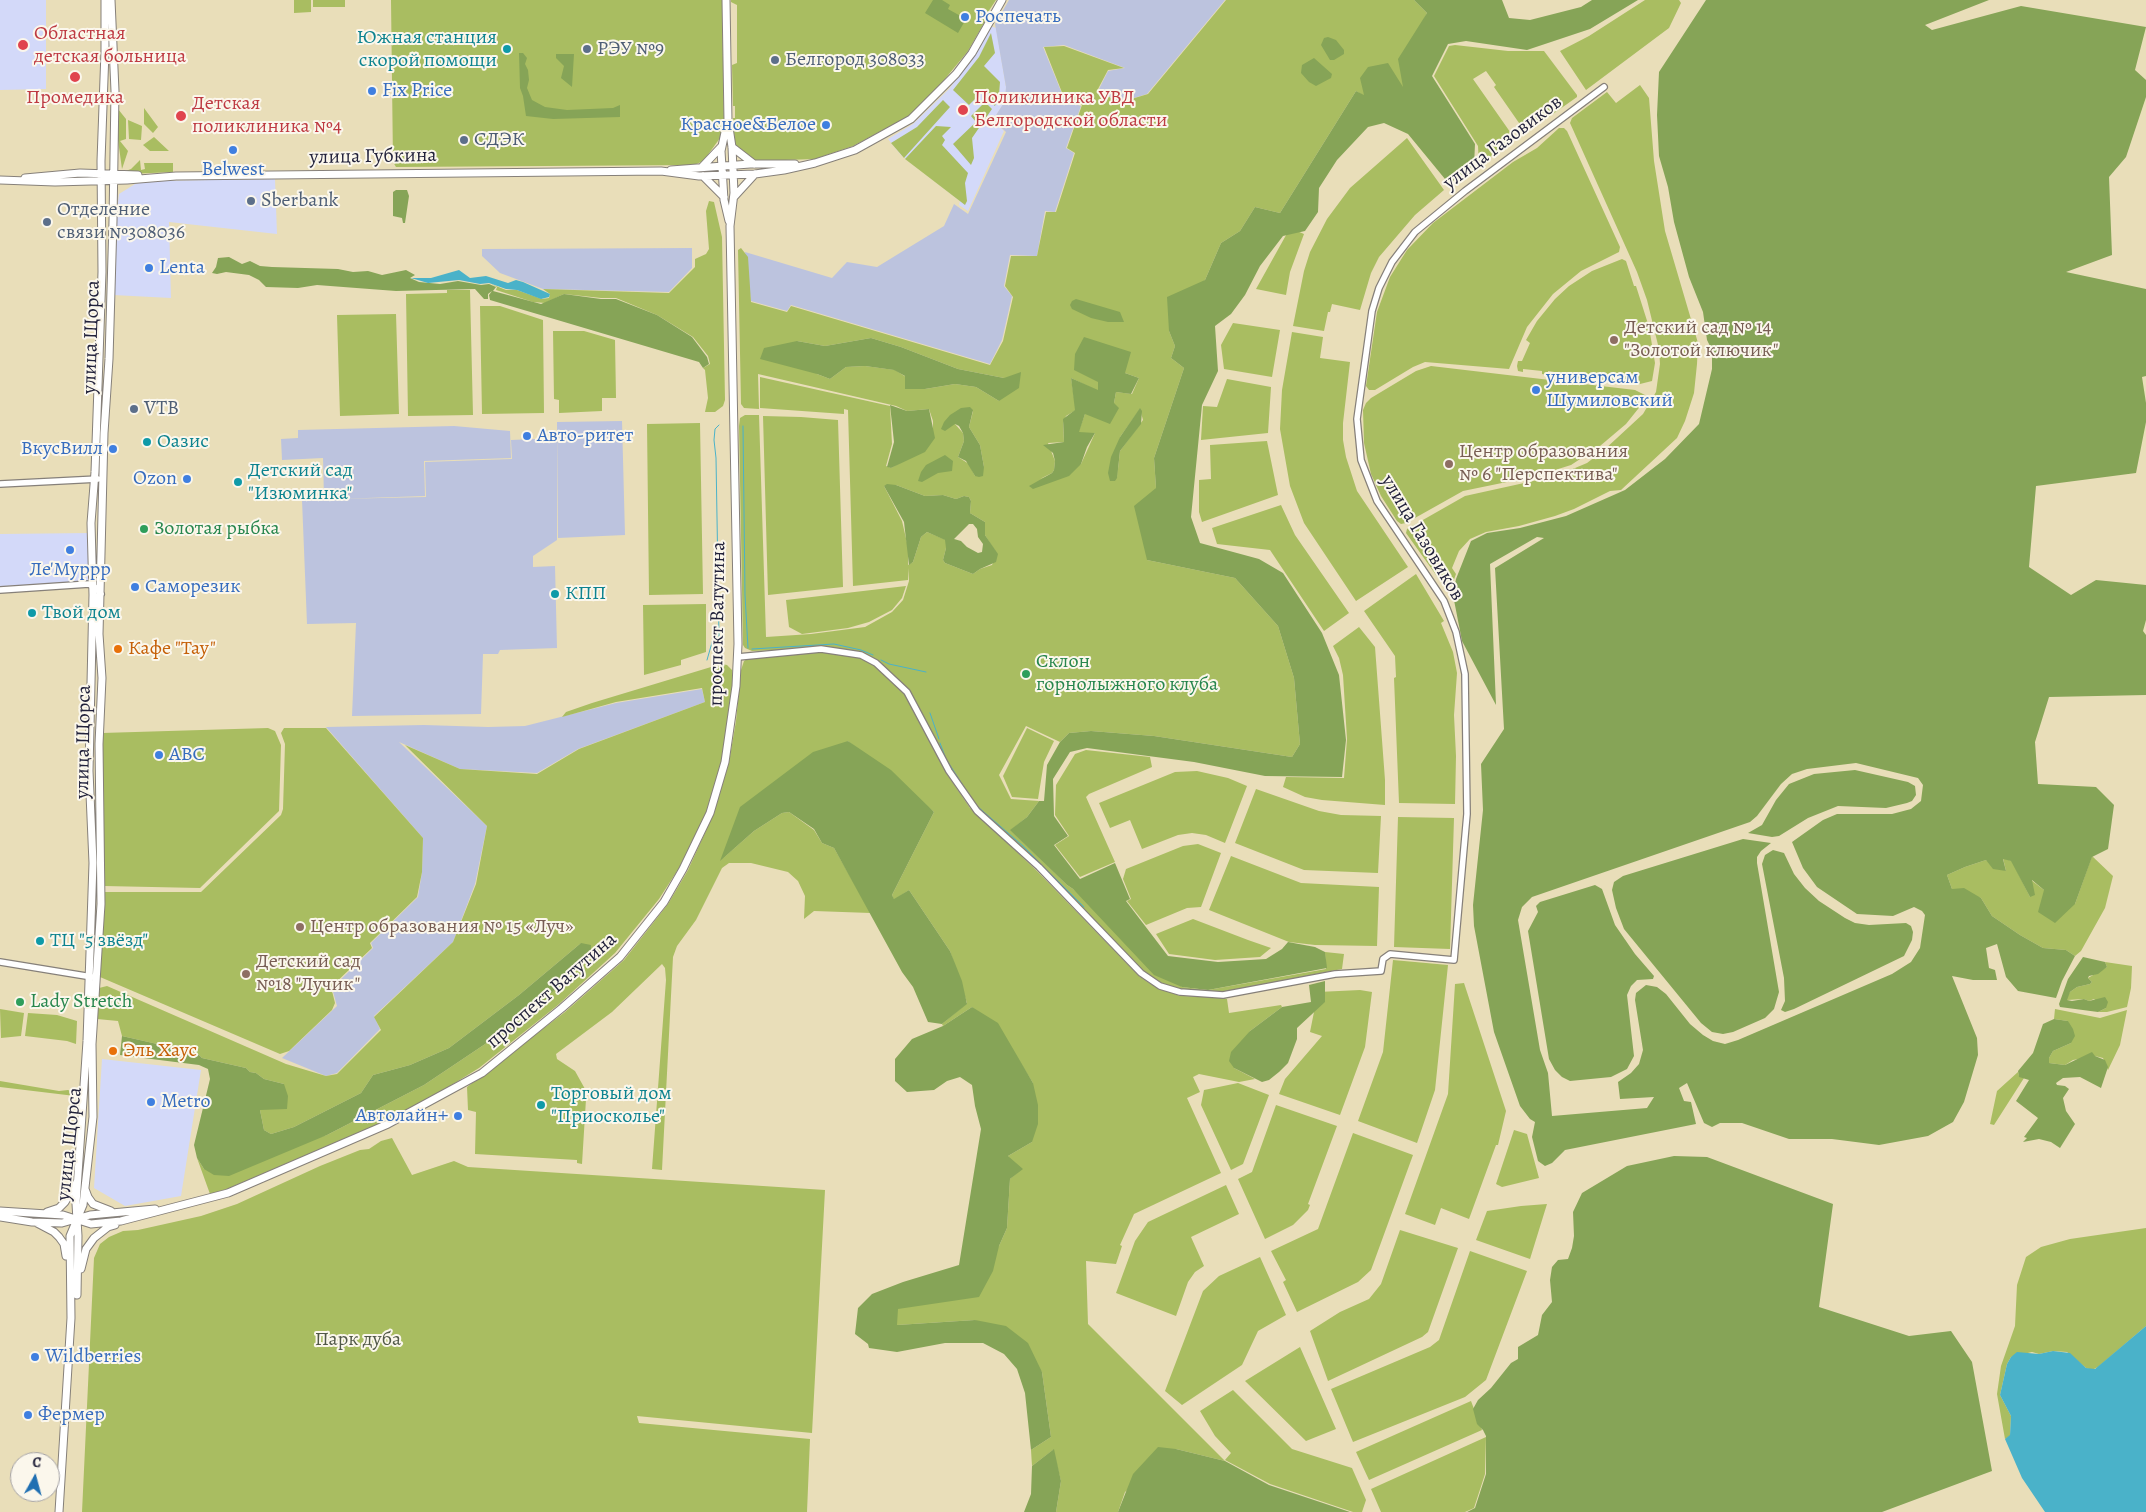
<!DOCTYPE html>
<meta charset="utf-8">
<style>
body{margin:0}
#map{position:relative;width:2146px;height:1512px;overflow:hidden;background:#e9deb9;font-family:Alegreya,serif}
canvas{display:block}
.north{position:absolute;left:10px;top:1452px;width:50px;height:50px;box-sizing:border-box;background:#fbf7ec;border:1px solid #a4a2a5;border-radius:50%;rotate:7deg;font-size:14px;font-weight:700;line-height:20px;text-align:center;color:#22223b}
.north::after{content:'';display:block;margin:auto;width:18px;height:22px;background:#1f6fb2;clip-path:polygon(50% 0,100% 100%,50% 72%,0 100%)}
</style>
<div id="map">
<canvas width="2146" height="1512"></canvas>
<div class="north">С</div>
</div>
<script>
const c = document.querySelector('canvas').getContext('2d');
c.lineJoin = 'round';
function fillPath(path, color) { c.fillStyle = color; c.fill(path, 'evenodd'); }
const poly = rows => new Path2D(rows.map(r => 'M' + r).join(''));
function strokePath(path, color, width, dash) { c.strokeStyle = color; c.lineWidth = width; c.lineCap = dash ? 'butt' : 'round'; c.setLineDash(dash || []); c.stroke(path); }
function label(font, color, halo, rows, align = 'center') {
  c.font = font + ' Alegreya,serif'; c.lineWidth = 4; c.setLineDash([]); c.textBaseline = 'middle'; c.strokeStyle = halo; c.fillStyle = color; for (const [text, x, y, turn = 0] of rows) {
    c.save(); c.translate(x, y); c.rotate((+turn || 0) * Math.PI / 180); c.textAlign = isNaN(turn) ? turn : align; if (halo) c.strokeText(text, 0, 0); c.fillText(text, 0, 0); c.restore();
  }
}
fillPath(poly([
 [0,0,46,0,46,89,0,90],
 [990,26,996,28,1006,87,1005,101,993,120,1004,131,968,211,959,205,960,201,901,155,888,139,913,124,949,89,976,54],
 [275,179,277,234,169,222,171,298,113,295,115,228,119,194,135,184,146,181],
 [91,533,90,579,88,582,79,585,0,586,0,534],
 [102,1059,201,1070,181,1196,125,1206,94,1188]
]), '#d3d9f9');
fillPath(poly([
 [1009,0,1225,0,1147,94,1118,103,1099,89,1108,71,1125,68,1064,45,1043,47,1065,101,1081,106,1066,148,1074,153,1055,212,1045,211,1037,256,1010,255,1004,286,1012,296,1002,340,990,364,791,305,787,311,751,301,745,252,832,278,847,262,877,267,944,226,954,204,968,214,1006,132,993,120,1005,101,1006,87,995,24],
 [692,248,692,268,669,292,543,289,500,273,482,256,482,249],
 [622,421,625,535,558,538,557,422],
 [454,426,510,431,511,458,424,461,425,496,337,499,426,497,425,462,512,459,511,440,557,438,557,540,533,556,533,567,555,566,557,648,500,650,498,654,483,654,481,714,352,716,356,623,307,624,302,500,324,499,323,458,282,460,281,439,298,438,298,430],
 [702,689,705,702,578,749,537,773,460,769,399,742,487,826,475,884,453,942,374,1016,380,1029,337,1073,326,1076,282,1058,337,1006,332,988,373,948,371,943,418,897,422,872,423,838,326,727,424,725,488,727,525,726,616,703]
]), '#bcc3de');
fillPath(poly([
 [294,0,311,0,311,12,294,13],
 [313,0,345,0,345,7,313,7],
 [391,0,722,0,724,122,720,138,707,156,701,162,694,165,396,167,393,162],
 [731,0,996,0,988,12,988,16,968,51,935,91,909,116,853,146,815,159,786,160,753,160,735,145,733,118,735,118,735,106,733,106,732,65,737,63,737,5,731,2],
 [1226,0,1414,0,1427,13,1420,28,1404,89,1364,96,1356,91,1280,213,1255,207,1240,231,1221,243,1205,280,1169,331,1175,346,1171,358,1184,368,1154,458,1156,488,1147,560,1235,578,1278,626,1294,678,1300,744,1292,757,1154,736,1091,731,1069,733,1060,742,1026,726,999,775,1011,799,1039,801,1027,817,1011,830,1067,885,1073,889,1182,987,1208,990,1326,969,1325,952,1344,954,1342,969,1223,992,1207,993,1191,992,1158,983,1140,971,978,811,963,791,908,691,878,661,861,653,834,648,752,651,745,648,743,645,739,426,740,418,745,415,759,415,766,637,811,634,865,627,892,612,903,600,909,581,908,568,908,580,853,586,848,410,844,409,844,414,760,408,760,377,890,406,892,444,886,466,891,468,902,462,933,435,933,421,929,409,907,411,896,406,758,374,759,409,744,408,741,404,738,250,741,248,748,257,751,302,787,312,791,306,990,365,1003,341,1013,297,1005,286,1011,256,1037,256,1046,212,1056,212,1075,153,1067,148,1082,105,1065,100,1044,47,1064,46,1124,68,1108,70,1098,89,1118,103,1148,94],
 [871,338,901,347,958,369,1004,378,999,401,976,387,955,384,925,389,895,370,865,366,846,367,830,379,817,374,797,341,825,346],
 [1125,373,1139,378,1132,394,1116,392,1114,403,1085,414,1078,433,1095,433,1081,464,1040,479,1052,473,1054,470,1055,461,1048,443,1064,442,1063,423,1066,416,1076,410,1071,378,1098,391,1098,382],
 [1140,409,1143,420,1120,451,1117,478,1120,437],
 [973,411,969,427,980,445,984,467,975,476,969,464,958,457,964,441,963,433,955,424],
 [896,485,925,496,943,495,956,499,964,496,969,497,971,501,970,513,985,522,985,535,997,554,992,565,980,569,973,574,945,563,943,560,946,548,946,540,927,532,921,537,913,562,908,565,908,547,902,521,884,486],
 [1645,0,1679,0,1681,3,1669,28,1586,90,1560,51,1589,36],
 [991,33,995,53,984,66,1000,82,999,95,995,106,987,99,991,95,985,89,969,105,953,90,979,57],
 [1455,45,1508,51,1544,51,1577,95,1577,97,1526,133,1494,87,1496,85,1486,71,1473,79,1515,139,1479,165,1478,146,1434,76,1449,46],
 [1640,85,1649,98,1654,161,1665,231,1698,343,1697,364,1694,393,1685,421,1677,438,1621,490,1610,491,1574,509,1555,516,1519,526,1486,532,1470,539,1459,551,1452,568,1456,574,1452,585,1446,589,1406,533,1407,529,1465,496,1556,476,1587,463,1604,450,1643,414,1656,392,1660,364,1659,349,1647,300,1637,272,1570,123,1572,118,1607,92,1616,103],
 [116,96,119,96,118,109,126,119,126,139,120,141,128,151,122,169,118,140],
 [943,100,950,107,904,158,891,143,917,127],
 [985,102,992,109,972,138,974,158,971,165,953,144,976,122,971,116],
 [144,108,158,127,153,133,144,124],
 [128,120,142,126,141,140,129,139],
 [936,126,951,127,942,136,945,140,942,145,968,173,965,183,967,201,965,205,905,159],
 [1559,128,1564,128,1567,131,1620,247,1619,252,1581,271,1553,294,1527,327,1509,369,1425,362,1413,367,1375,390,1369,390,1366,386,1377,312,1390,277,1407,250,1433,223,1513,162,1537,148],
 [154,137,169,151,150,151,143,145],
 [1407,138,1444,190,1415,215,1379,257,1371,273,1360,310,1332,304,1330,312,1328,312,1324,331,1293,326,1304,271,1310,252,1327,219,1350,188],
 [140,160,141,170,145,169,144,163,173,163,173,172,129,174,123,172,131,169],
 [709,201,714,202,722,237,725,400,723,406,715,412,705,412,708,398,705,370,703,368,710,364,708,356,693,337,657,315,616,298,601,298,564,294,545,303,533,302,496,290,497,287,491,284,506,290,517,290,542,299,549,298,550,294,543,289,669,293,695,267,695,259,706,254,709,249,706,211],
 [1290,228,1304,234,1290,272,1286,295,1256,289],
 [1622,259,1626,261,1634,286,1636,286,1649,327,1655,363,1652,381,1636,385,1626,384,1626,380,1619,380,1619,383,1595,380,1595,377,1582,375,1582,379,1567,377,1567,374,1548,371,1548,375,1542,374,1542,371,1523,369,1523,372,1518,371,1517,366,1518,361,1522,361,1530,343,1526,340,1537,321,1555,299,1569,286,1592,271],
 [447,290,470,290,473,415,408,416,406,294,447,293],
 [480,306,500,306,543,320,544,413,482,414],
 [396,314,399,414,340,416,337,315],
 [1233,323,1280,330,1272,377,1224,369,1221,345],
 [553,331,584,331,615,340,616,398,602,398,602,411,559,413,559,400,554,399],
 [1292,332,1323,337,1320,358,1350,362,1343,423,1343,440,1346,457,1357,491,1408,567,1356,601,1304,523,1290,486,1280,429,1282,390],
 [1431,366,1635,390,1645,395,1646,399,1626,424,1600,446,1571,465,1536,476,1463,491,1406,523,1401,524,1397,521,1381,496,1371,474,1364,443,1363,410,1366,403,1371,398,1416,371],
 [1227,379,1271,387,1268,433,1201,440,1203,406,1217,407],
 [763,416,801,417,838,420,843,587,768,595],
 [700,423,703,594,649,595,647,424],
 [1267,441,1278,495,1202,522,1199,512,1199,480,1211,479,1210,445],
 [1281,505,1295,535,1349,613,1324,631,1270,550,1217,544,1212,528],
 [1416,574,1444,621,1441,623,1453,652,1457,673,1454,715,1456,756,1455,804,1399,803,1394,678,1396,677,1395,656,1364,611],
 [906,586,902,598,892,610,869,622,848,628,802,634,789,627,786,600],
 [706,604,706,652,681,660,681,665,644,675,643,605],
 [1359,627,1375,647,1385,780,1385,805,1322,800,1305,797,1283,787,1286,777,1344,778,1347,739,1343,675,1339,658,1333,646],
 [822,651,859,658,875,665,894,681,904,693,947,774,970,808,1037,871,1139,976,1149,983,1180,996,1222,997,1227,999,1229,1013,1281,1005,1282,1007,1250,1031,1234,1068,1255,1079,1239,1082,1199,1074,1193,1077,1200,1092,1187,1098,1221,1173,1134,1214,1120,1245,1122,1246,1116,1264,1086,1261,1088,1324,1225,1461,1176,1449,1125,1492,1118,1512,1056,1512,1061,1481,1053,1450,1032,1466,1031,1450,1051,1437,1042,1372,975,1320,897,1325,897,1309,999,1246,1007,1228,1010,1179,1018,1172,1008,1156,1032,1142,1033,1083,1018,1059,972,1007,943,1026,942,1024,967,1003,950,951,909,890,894,900,892,895,934,812,848,741,721,860,754,831,782,813,789,812,814,830,822,843,834,848,871,913,814,911,804,919,805,896,798,881,788,872,751,863,729,863,722,868,696,920,677,946,673,957,662,1170,652,1169,666,980,665,968,662,964,612,1012,556,1054,557,1059,575,1071,585,1089,586,1099,582,1164,577,1163,577,1160,475,1154,476,1112,468,1110,467,1087,565,1012,624,960,668,904,688,870,714,813,729,762,736,721,741,670,744,661,747,659],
 [721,664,727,665,732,670,732,685,722,761,706,813,679,868,659,899,615,953,558,1005,479,1068,445,1089,387,1121,227,1189,210,1194,197,1158,204,1169,327,1135,424,1085,530,1014,581,943,519,995,449,1048,410,1065,373,1075,361,1093,294,1127,271,1134,264,1130,260,1110,284,1084,264,1079,256,1073,250,1072,246,1068,202,1058,197,1053,122,1036,118,1021,97,1019,99,988,107,986,286,1064,326,1076,337,1074,381,1030,374,1017,453,942,476,884,487,826,405,745,460,769,537,774,579,749,705,702,702,688,616,702,562,717,566,712,592,703],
 [268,728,275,731,281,745,279,811,200,888,104,886,102,733],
 [284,728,326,728,423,838,422,872,417,897,370,943,372,948,331,987,335,1003,332,1010,289,1051,280,1054,100,977,103,892,201,892,281,815,283,809,285,744,281,733],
 [1027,728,1054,741,1044,762,1038,799,1012,797,1003,776],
 [1086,750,1150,757,1152,767,1089,794,1086,797,1115,862,1080,877,1055,845,1069,836,1055,815,1056,785,1075,754],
 [1197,771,1228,778,1247,786,1225,843,1206,835,1192,833,1178,835,1142,849,1130,820,1110,828,1099,803,1175,772],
 [1256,789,1319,811,1341,815,1381,816,1378,873,1304,870,1235,843],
 [1398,817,1454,818,1450,949,1394,947],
 [1198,844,1221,853,1201,907,1187,908,1146,925,1127,901,1131,899,1123,879,1126,869,1183,846],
 [1231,856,1301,883,1379,887,1377,946,1315,945,1289,942,1209,910],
 [2092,856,2113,876,2105,908,2081,951,2075,956,2066,950,2043,948,2020,935,1992,916,1981,898,1952,889,1947,875,1965,867,1986,860,2006,871,2003,858,2012,861,2030,897,2031,880,2044,890,2075,904],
 [1193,919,1248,940,1271,948,1260,957,1215,960,1169,954,1156,934],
 [1393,960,1448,965,1435,1090,1417,1143,1358,1121,1383,1052],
 [2105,962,2132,966,2131,988,2127,1007,2107,1012,2098,1012,2106,1008,2094,999,2089,1001,2084,999,2067,1000,2066,997,2070,992,2077,987,2090,984,2092,982,2088,978,2107,967],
 [1464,983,1506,1111,1498,1145,1496,1145,1469,1219,1441,1208,1435,1225,1405,1214,1448,1094,1455,984],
 [1360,990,1372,992,1365,1047,1340,1115,1279,1094,1285,1079,1322,1036,1310,1032,1318,992],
 [0,1009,24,1013,21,1036,1,1038],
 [2055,1009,2100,1018,2127,1010,2120,1045,2108,1070,2103,1058,2095,1056,2073,1060,2065,1065,2049,1063,2049,1058,2053,1051,2071,1043,2068,1021,2054,1019],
 [28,1013,57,1015,77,1021,76,1044,67,1041,25,1036],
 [2018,1072,2019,1076,2024,1078,1994,1125,1990,1124,1997,1091],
 [0,1081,59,1091,68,1090,75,1093,75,1096,0,1087],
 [1238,1083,1269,1095,1243,1164,1231,1170,1201,1105,1204,1090],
 [1276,1105,1337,1126,1308,1204,1310,1205,1308,1210,1293,1225,1265,1239,1238,1179,1252,1172],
 [1514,1130,1527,1134,1539,1178,1502,1187,1496,1184],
 [1353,1133,1413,1155,1371,1270,1358,1282,1297,1312,1283,1282,1286,1280,1271,1251,1318,1229],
 [392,1138,412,1175,454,1161,468,1167,825,1190,812,1433,637,1416,639,1423,810,1439,807,1512,82,1512,94,1258,100,1244,109,1237,123,1231,138,1230,201,1216,237,1204,320,1166,360,1150,369,1149,381,1141],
 [1226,1185,1239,1214,1191,1237,1204,1266,1195,1272,1188,1282,1176,1316,1116,1293,1135,1241,1148,1222],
 [1547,1204,1530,1259,1476,1240,1487,1211,1521,1206],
 [2146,1228,2146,1326,2098,1367,2092,1370,2086,1368,2067,1352,2053,1351,2039,1354,2032,1352,2011,1357,2007,1364,2000,1395,2011,1416,2010,1436,2005,1439,1997,1394,2001,1366,2015,1326,2017,1285,2026,1257,2041,1247,2070,1239],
 [1400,1230,1458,1248,1428,1332,1422,1337,1328,1381,1310,1331,1340,1312,1369,1299,1381,1284],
 [1470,1251,1527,1271,1486,1380,1465,1397,1353,1442,1331,1389,1430,1347,1439,1340],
 [1260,1257,1286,1315,1258,1331,1242,1365,1182,1405,1165,1391,1203,1291,1219,1276],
 [1300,1347,1336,1429,1306,1441,1245,1381],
 [1233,1390,1292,1449,1352,1468,1366,1500,1362,1512,1353,1512,1270,1484,1225,1460,1231,1453,1215,1436,1200,1411],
 [1471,1401,1482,1430,1369,1480,1356,1452],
 [1486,1437,1485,1474,1474,1508,1465,1512,1381,1512,1371,1489]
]), '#a9bd61');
fillPath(poly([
 [933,0,942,0,950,5,948,9,966,19,958,33,925,13],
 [1414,0,1502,0,1509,18,1530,20,1581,7,1592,0,1638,0,1590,29,1527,50,1466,41,1448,44,1432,76,1475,144,1474,166,1453,181,1445,179,1408,134,1384,123,1368,127,1337,160,1319,188,1318,212,1305,231,1283,236,1260,266,1245,295,1231,314,1215,326,1218,371,1202,405,1191,517,1200,543,1259,559,1283,573,1322,633,1339,675,1346,740,1342,777,1265,776,1194,762,1087,748,1070,752,1053,779,1054,816,1068,836,1054,845,1080,879,1115,863,1130,899,1126,901,1168,956,1218,962,1266,959,1282,949,1288,942,1315,947,1325,952,1327,968,1208,990,1182,987,1154,975,1073,889,1067,885,1010,830,1027,817,1039,801,1044,801,1047,765,1060,742,1069,733,1091,731,1154,736,1292,757,1300,744,1294,678,1278,626,1235,578,1147,560,1134,506,1156,488,1154,458,1184,368,1171,358,1175,346,1169,331,1167,297,1205,280,1221,243,1240,231,1255,207,1280,213,1356,91,1364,95,1360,78,1368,67,1388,63,1403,87,1398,59,1427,13],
 [1706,0,1989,0,1925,25,1932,30,2021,6,2146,27,2135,70,2146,80,2146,97,2126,157,2109,177,2112,255,2066,272,2146,289,2146,376,2142,377,2146,403,2146,422,2136,473,2036,486,2029,567,2071,595,2096,580,2146,585,2146,620,2143,631,2146,635,2146,695,2049,697,2035,742,2038,784,2096,787,2114,805,2108,849,2092,857,2075,904,2055,923,2038,912,2044,890,2032,880,2035,895,2030,897,2011,861,2003,859,2006,871,1993,869,1986,860,1965,867,1947,875,1952,889,1964,888,1981,898,1992,916,2020,935,2043,948,2066,950,2075,956,2062,981,2056,998,2018,991,2006,977,1997,944,1986,948,1989,968,1995,970,1997,980,1973,980,1952,976,1977,1038,1978,1055,1964,1102,1953,1122,1928,1136,1879,1145,1832,1139,1789,1139,1742,1123,1720,1123,1712,1127,1704,1123,1687,1083,1679,1088,1684,1101,1691,1102,1696,1124,1565,1150,1552,1163,1545,1166,1538,1161,1532,1137,1535,1122,1530,1119,1520,1106,1494,1032,1474,926,1473,905,1483,810,1481,764,1504,729,1495,568,1544,538,1537,537,1490,564,1496,705,1462,641,1453,595,1456,579,1471,541,1487,533,1520,528,1566,516,1625,490,1665,459,1699,424,1712,369,1712,350,1707,340,1703,312,1689,277,1674,222,1668,187,1659,156,1657,115,1659,72],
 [1856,763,1918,778,1923,785,1921,801,1911,809,1892,814,1837,814,1823,820,1792,842,1803,868,1817,887,1857,914,1893,916,1914,907,1922,911,1925,915,1920,948,1911,962,1892,974,1738,1040,1725,1044,1713,1041,1703,1035,1690,1024,1666,994,1657,987,1646,985,1636,993,1635,1000,1643,1050,1639,1064,1631,1073,1618,1082,1620,1099,1654,1097,1647,1108,1552,1116,1548,1073,1540,1050,1518,920,1522,907,1532,897,1750,822,1757,816,1781,784,1792,774,1807,769],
 [1328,37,1336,40,1344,50,1344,54,1334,60,1330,60,1321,45,1324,38],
 [519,53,523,53,527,58,525,64,528,70,529,80,527,88,532,100,545,107,567,110,613,108,620,105,620,117,553,119,526,116,523,96,520,88],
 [556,54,574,54,572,87,561,78,564,66,556,58],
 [1314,58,1332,74,1331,78,1316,86,1309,82,1301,73,1302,65],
 [396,190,407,190,409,196,405,223,403,223,402,218,393,216,393,192],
 [229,257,242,264,250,261,260,266,272,267,338,269,353,272,368,271,382,275,406,270,415,275,410,278,419,282,440,284,458,281,481,285,489,284,496,287,493,291,541,304,564,294,601,299,616,299,657,315,692,337,707,357,709,364,703,368,699,362,490,300,489,295,492,291,488,294,488,299,484,299,475,289,396,291,317,285,298,288,266,287,259,280,249,275,226,272,217,274,212,273,216,267,218,258],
 [1076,299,1120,312,1124,322,1108,322,1091,318,1072,309,1070,305,1072,301],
 [1084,337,1131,352,1125,373,1139,378,1131,394,1116,392,1114,403,1119,408,1110,424,1085,414,1079,432,1095,433,1087,447,1081,464,1069,476,1033,489,1029,486,1052,473,1054,470,1055,461,1053,453,1043,445,1064,442,1063,419,1075,410,1071,378,1098,390,1098,382,1074,370,1075,354],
 [871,338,901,347,958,369,1004,378,1021,372,1019,388,999,401,976,387,955,384,925,389,905,389,905,376,894,370,865,366,846,367,830,379,817,374,760,359,764,348,797,341,825,346],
 [890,405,907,411,929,409,935,438,925,452,891,468,887,467,894,442],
 [970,407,973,410,969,427,980,445,984,467,983,476,979,477,975,476,966,461,958,457,964,441,963,433,959,426,955,424,945,431,941,429,944,422,950,415,961,408],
 [1140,408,1142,411,1141,424,1120,451,1117,478,1115,481,1110,481,1108,473,1111,457,1120,437],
 [945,455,953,461,952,471,938,473,922,482,918,481,921,472,926,465],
 [887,484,896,485,925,496,943,495,956,499,964,496,969,497,971,501,970,513,985,522,985,535,998,554,996,562,980,569,973,574,945,563,943,560,946,548,945,540,927,532,921,537,913,562,909,565,904,522,884,486],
 [969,524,973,524,977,529,978,537,983,544,982,552,978,553,967,547,961,541,954,539],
 [848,741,891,770,934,812,892,895,894,899,909,890,950,951,962,981,967,1004,942,1024,928,1022,913,987,902,972,834,848,822,843,814,829,789,812,782,813,754,831,720,861,740,807,813,752],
 [1855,770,1908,782,1915,786,1916,795,1912,801,1907,803,1886,808,1838,806,1808,818,1779,836,1772,837,1748,833,1762,825,1776,800,1789,784,1814,774],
 [1743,839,1771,843,1761,851,1757,857,1757,863,1779,992,1774,1009,1765,1018,1733,1032,1723,1034,1712,1032,1701,1023,1624,929,1616,908,1612,890,1614,882,1623,876],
 [1773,850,1784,853,1794,874,1805,888,1819,901,1845,918,1855,923,1869,925,1906,923,1911,926,1913,932,1912,940,1904,956,1794,1009,1785,1012,1781,1010,1785,1001,1784,978,1762,864,1765,855],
 [1595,885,1602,889,1615,925,1635,954,1654,976,1653,979,1637,980,1631,986,1627,995,1634,1056,1627,1069,1611,1077,1570,1081,1562,1077,1555,1070,1549,1059,1528,931,1538,912,1536,906,1540,902],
 [581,943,591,945,591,954,530,1014,424,1085,327,1135,229,1176,214,1175,204,1169,197,1158,194,1145,210,1079,208,1069,199,1065,120,1055,122,1036,197,1053,202,1058,246,1068,250,1072,256,1073,264,1079,284,1084,288,1096,287,1109,260,1110,264,1130,271,1134,294,1127,361,1093,373,1075,410,1065,449,1048,519,995],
 [2083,957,2105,962,2107,967,2098,974,2089,976,2088,978,2092,982,2090,984,2077,987,2070,992,2067,1000,2072,1001,2084,999,2089,1001,2105,997,2108,1002,2106,1008,2098,1012,2060,1007,2059,1004,2068,979],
 [1325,981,1325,1002,1297,1028,1297,1039,1288,1063,1279,1072,1269,1080,1262,1082,1234,1068,1229,1061,1231,1052,1250,1031,1282,1007,1311,1002,1309,985],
 [972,1007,998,1023,1033,1083,1038,1105,1038,1124,1032,1142,1008,1156,1023,1169,1010,1179,1007,1228,999,1246,993,1271,979,1297,898,1309,897,1325,975,1320,1006,1326,1028,1343,1042,1372,1051,1437,1031,1450,1025,1393,1017,1369,1004,1354,983,1343,945,1343,897,1352,869,1348,868,1344,855,1334,858,1308,872,1294,903,1282,959,1265,981,1129,975,1106,972,1085,960,1077,947,1081,934,1090,907,1092,895,1081,895,1059,912,1039,943,1026],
 [2054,1019,2068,1021,2073,1029,2075,1036,2071,1043,2053,1051,2049,1058,2049,1063,2065,1065,2092,1052,2095,1056,2105,1060,2108,1067,2101,1088,2080,1077,2063,1078,2056,1083,2057,1085,2065,1086,2069,1089,2063,1098,2066,1111,2075,1124,2060,1148,2051,1142,2039,1139,2023,1142,2027,1138,2024,1137,2038,1118,2016,1101,2029,1080,2019,1077,2018,1071,2033,1053,2043,1024],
 [1674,1156,1707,1157,1833,1204,1819,1307,1909,1336,1951,1331,1972,1362,1992,1471,1882,1512,1467,1512,1475,1508,1486,1474,1486,1436,1483,1430,1477,1424,1473,1409,1478,1400,1491,1388,1511,1363,1518,1359,1518,1347,1538,1335,1542,1315,1552,1302,1550,1280,1552,1267,1558,1260,1568,1259,1572,1248,1574,1236,1573,1212,1582,1193,1627,1166],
 [1158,1447,1176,1449,1225,1461,1269,1485,1350,1512,1118,1512,1133,1474],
 [1054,1449,1061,1481,1056,1512,1024,1512,1031,1494,1032,1466]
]), '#86a457');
fillPath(poly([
 [459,270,470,278,486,276,508,283,516,280,523,282,550,294,549,297,541,299,517,290,506,289,489,283,480,284,459,280,428,283,411,278,431,278],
 [2146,1326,2146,1512,2045,1512,2022,1478,2005,1439,2010,1435,2011,1416,2000,1395,2007,1364,2011,1357,2017,1352,2039,1354,2053,1351,2070,1353,2086,1368,2095,1369]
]), '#4ab2c9');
strokePath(poly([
 [743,426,745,595,748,648],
 [752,649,834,644,861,650,873,655],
 [707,660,713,639,719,637,716,458,714,440,715,429,719,425],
 [881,660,889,664,926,672],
 [930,713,939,739],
 [940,743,946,759,973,801],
 [977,806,1023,846,1084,907]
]), '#4ab2c9', 1);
const minor = poly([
 [0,484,98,479],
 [0,590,89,584,96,588,101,594],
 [738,657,821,649,861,655,876,663,907,692,949,771,977,811,1039,867,1141,973,1160,986,1180,992,1223,995,1335,974,1381,971,1383,959,1390,954,1454,960,1467,814,1465,674,1456,632,1444,601,1377,501,1361,460,1357,419,1372,311,1379,288,1392,262,1415,232,1465,191,1604,87],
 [0,962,92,977]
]);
const major = poly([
 [727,123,721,151,724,200,729,221],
 [732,147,754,164],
 [702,167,721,147],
 [671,170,750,164,795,164],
 [703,176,724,197],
 [25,178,80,173,138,175],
 [0,180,55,182,127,180,176,176,661,171,699,176,755,174,784,170,815,163,855,150,911,119,956,74,972,53,1002,0],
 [734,197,755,174],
 [85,1189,88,1197,93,1204,111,1211],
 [0,1211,63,1215,91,1224,121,1221,228,1193,388,1124,482,1073,562,1008,620,957,664,902,683,869,710,813,725,762,736,686,738,644,730,226,734,193,732,147,728,121,726,0],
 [47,1212,59,1208,65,1202,77,1182],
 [0,1217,32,1222,62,1223,90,1215,155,1209],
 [37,1223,54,1232,59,1237,64,1244,66,1256],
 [81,1269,86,1249,94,1238,108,1227,115,1225],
 [77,1295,78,1236,76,1204,87,1041,93,863,89,771,93,595,91,523,95,472,102,272,101,161,105,51,105,0],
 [59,1512,71,1318,70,1236,83,1205,93,1117,92,1044,101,904,99,744,102,678,99,634,104,433,109,359,113,221,115,91,111,0]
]);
strokePath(minor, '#86807a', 8);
strokePath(major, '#86807a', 9);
strokePath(minor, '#fff', 5.5);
strokePath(major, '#fff', 7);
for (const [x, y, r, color] of [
 [965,17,5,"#3f7fe0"],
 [23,45,6,"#e0444e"],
 [507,49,5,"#0f9aa8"],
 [587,49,5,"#5c6f8a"],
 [775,60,5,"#5c6f8a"],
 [75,77,6,"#e0444e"],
 [372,91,5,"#3f7fe0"],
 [963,110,6,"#e0444e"],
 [181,116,6,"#e0444e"],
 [826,125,5,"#3f7fe0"],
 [464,140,5,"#5c6f8a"],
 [233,150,5,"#3f7fe0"],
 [251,201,5,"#5c6f8a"],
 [47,222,5,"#5c6f8a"],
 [149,268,5,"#3f7fe0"],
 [1614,340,5,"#8d6e63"],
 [1536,390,5,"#3f7fe0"],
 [134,409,5,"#5c6f8a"],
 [527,436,5,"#3f7fe0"],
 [147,442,5,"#0f9aa8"],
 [113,449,5,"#3f7fe0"],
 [1449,464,5,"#8d6e63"],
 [187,479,5,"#3f7fe0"],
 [238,482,5,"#0f9aa8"],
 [144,529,5,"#2e9e5b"],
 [70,550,5,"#3f7fe0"],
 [135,587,5,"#3f7fe0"],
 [555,594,5,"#0f9aa8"],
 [32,613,5,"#0f9aa8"],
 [118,649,5,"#e8710a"],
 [1026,674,5,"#2e9e5b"],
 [159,755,5,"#3f7fe0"],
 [300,927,5,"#8d6e63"],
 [40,941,5,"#0f9aa8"],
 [246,974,5,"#8d6e63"],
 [20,1002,5,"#2e9e5b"],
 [113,1051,5,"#e8710a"],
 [151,1102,5,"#3f7fe0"],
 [541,1105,5,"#0f9aa8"],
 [458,1116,5,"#3f7fe0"],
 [35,1357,5,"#3f7fe0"],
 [28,1415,5,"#3f7fe0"]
]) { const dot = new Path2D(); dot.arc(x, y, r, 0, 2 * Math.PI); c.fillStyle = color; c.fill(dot); strokePath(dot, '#fbf7ec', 2); }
label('20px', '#366cbe', '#fbf7ec', [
 ["Роспечать",975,17],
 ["Fix Price",382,91],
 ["Красное&Белое",816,125,"right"],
 ["Belwest",233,170,"center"],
 ["Lenta",159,268],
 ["универсам",1546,378],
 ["Шумиловский",1546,401],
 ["Авто-ритет",537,436],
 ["ВкусВилл",103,449,"right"],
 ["Ozon",177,479,"right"],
 ["Ле'Муррр",70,570,"center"],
 ["Саморезик",145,587],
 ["АВС",169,755],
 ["Metro",161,1102],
 ["Автолайн+",448,1116,"right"],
 ["Wildberries",45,1357],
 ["Фермер",38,1415]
], 'left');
label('20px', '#be3a42', '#fbf7ec', [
 ["Областная",34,34],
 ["детская больница",34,57],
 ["Промедика",75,98,"center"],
 ["Поликлиника УВД",974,98],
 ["Белгородской области",974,121],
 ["Детская",192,104],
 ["поликлиника №4",192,127]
], 'left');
label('20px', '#0d838f', '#fbf7ec', [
 ["Южная станция",497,38,"right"],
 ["скорой помощи",497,61,"right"],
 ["Оазис",157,442],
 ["Детский сад",248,471],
 ["\"Изюминка\"",248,494],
 ["КПП",565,594],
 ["Твой дом",42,613],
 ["ТЦ \"5 звёзд\"",50,941],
 ["Торговый дом",551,1094],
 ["\"Приосколье\"",551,1117]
], 'left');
label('20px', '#4e5e75', '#fbf7ec', [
 ["РЭУ №9",597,49],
 ["Белгород 308033",785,60],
 ["СДЭК",474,140],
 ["Sberbank",261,201],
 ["Отделение",57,210],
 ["связи №308036",57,233],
 ["VTB",144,409]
], 'left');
label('20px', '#22223b', '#fbf7ec', [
 ["улица Газовиков",1503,143,-37],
 ["улица Губкина",373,157,-1],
 ["улица Щорса",92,337,-88],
 ["улица Газовиков",1422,538,59],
 ["проспект Ватутина",718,624,-89],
 ["улица Щорса",84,742,-89],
 ["проспект Ватутина",552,991,-41],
 ["улица Щорса",70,1144,-84]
]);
label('20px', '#785e54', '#fbf7ec', [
 ["Детский сад № 14",1624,328],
 ["\"Золотой ключик\"",1624,351],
 ["Центр образования",1459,452],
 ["№ 6 \"Перспектива\"",1459,475],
 ["Центр образования № 15 «Луч»",310,927],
 ["Детский сад",256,962],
 ["№18 \"Лучик\"",256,985]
], 'left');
label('20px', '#27864d', '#fbf7ec', [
 ["Золотая рыбка",154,529],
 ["Склон",1036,662],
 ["горнолыжного клуба",1036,685],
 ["Lady Stretch",30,1002]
], 'left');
label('20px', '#c56008', '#fbf7ec', [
 ["Кафе \"Тау\"",128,649],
 ["Эль Хаус",123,1051]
], 'left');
label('20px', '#515848', '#fbf7ec', [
 ["Парк дуба",358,1340]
]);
</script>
